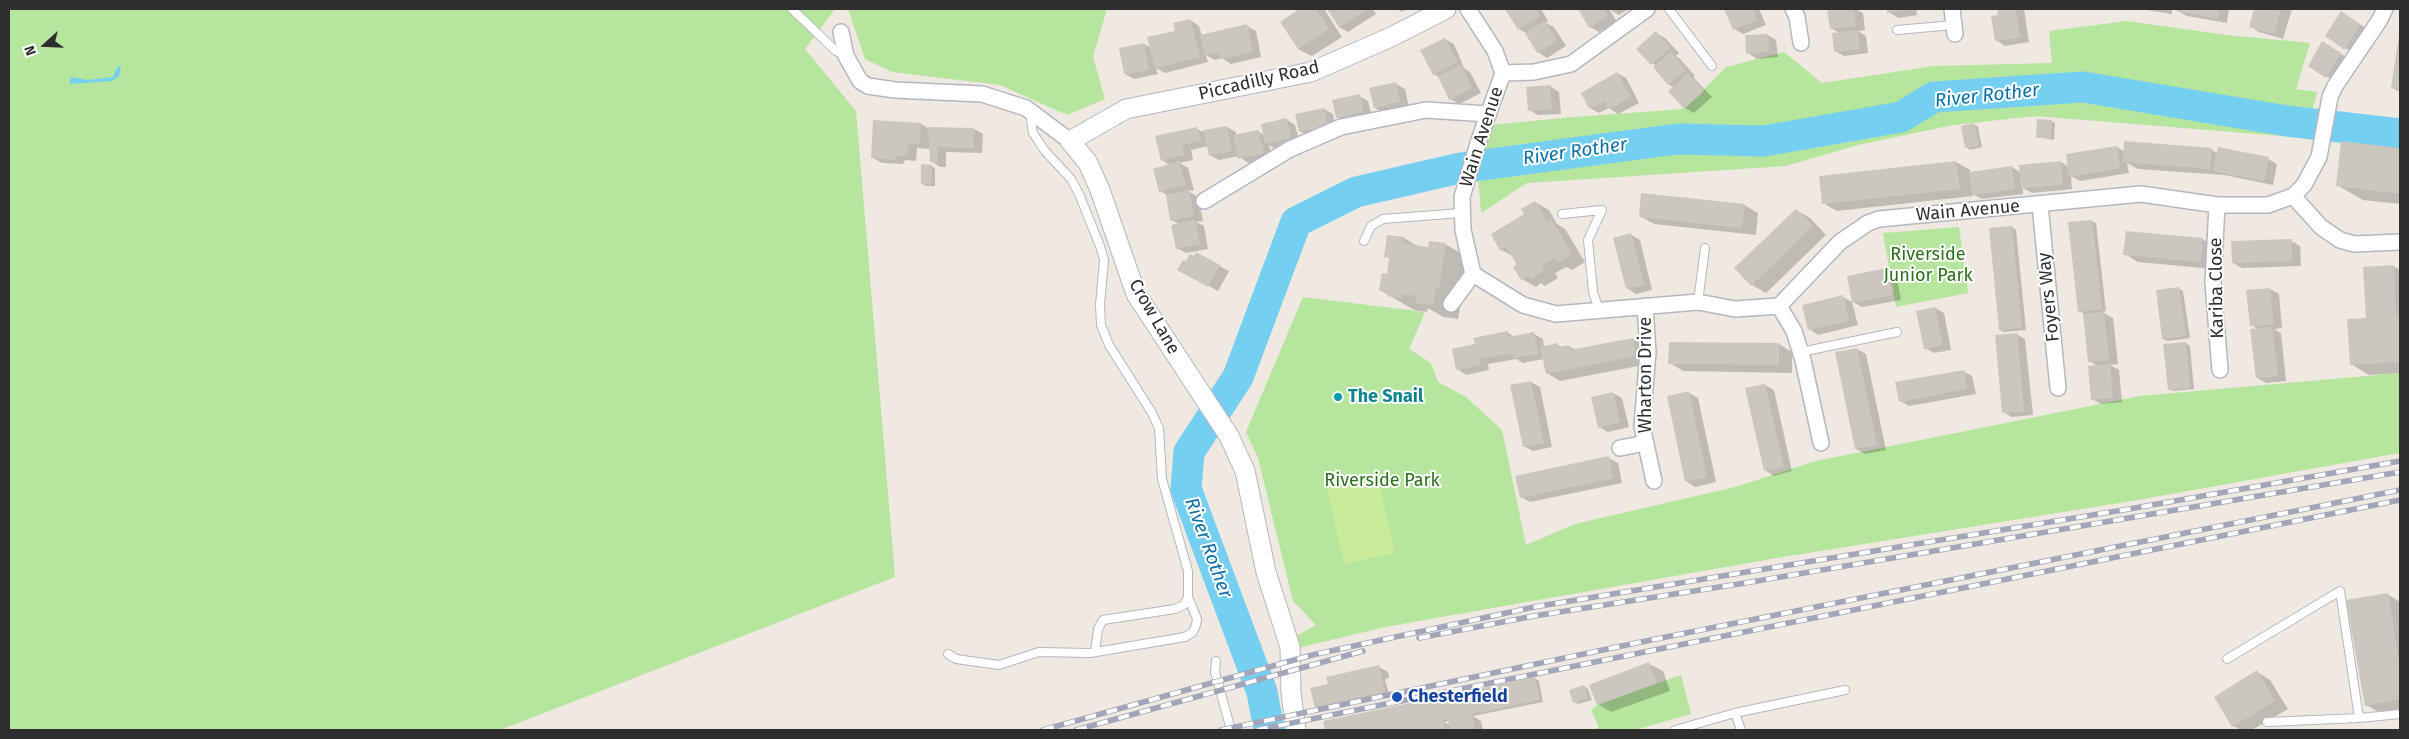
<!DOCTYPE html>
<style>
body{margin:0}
#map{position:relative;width:2409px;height:739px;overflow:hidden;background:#efe9e1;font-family:"Fira Sans",sans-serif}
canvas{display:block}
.frame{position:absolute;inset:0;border:10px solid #2e2e2e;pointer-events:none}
.north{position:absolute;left:20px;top:20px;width:50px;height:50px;-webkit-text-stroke:4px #fff;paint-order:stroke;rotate:250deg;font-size:14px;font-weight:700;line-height:20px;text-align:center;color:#2e2e2e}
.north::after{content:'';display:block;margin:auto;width:18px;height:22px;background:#2e2e2e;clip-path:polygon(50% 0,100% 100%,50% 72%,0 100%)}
</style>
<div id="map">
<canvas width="2409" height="739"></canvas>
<div class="frame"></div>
<div class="north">N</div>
</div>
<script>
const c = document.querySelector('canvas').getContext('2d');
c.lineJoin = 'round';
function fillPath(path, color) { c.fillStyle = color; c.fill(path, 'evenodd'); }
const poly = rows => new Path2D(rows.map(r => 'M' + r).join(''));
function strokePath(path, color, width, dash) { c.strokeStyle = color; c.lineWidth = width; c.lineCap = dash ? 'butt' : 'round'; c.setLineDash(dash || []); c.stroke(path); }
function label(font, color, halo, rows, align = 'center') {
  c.font = font + ' "Fira Sans",sans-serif'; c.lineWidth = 4; c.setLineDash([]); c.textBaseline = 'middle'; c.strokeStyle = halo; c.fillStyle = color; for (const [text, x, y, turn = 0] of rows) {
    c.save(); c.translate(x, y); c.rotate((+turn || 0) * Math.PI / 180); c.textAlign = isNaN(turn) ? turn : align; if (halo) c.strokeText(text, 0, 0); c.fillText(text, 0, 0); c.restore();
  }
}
fillPath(poly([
 [9,9,835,9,805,49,856,111,895,577,500,730,9,730],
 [848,9,1107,9,1093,57,1105,99,1067,115,1000,85,892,72,865,59],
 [2127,21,2227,35,2310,43,2296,89,2317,92,2306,138,2035,116,1953,125,1858,145,1786,166,1527,183,1481,213,1478,176,1491,125,1573,117,1684,109,1726,67,1784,52,1822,83,1934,66,2052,63,2049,31],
 [1959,227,1968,293,1896,307,1883,233],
 [1303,297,1425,312,1409,349,1431,363,1438,382,1466,397,1502,430,1526,545,1575,524,1735,487,1816,461,2140,396,2400,373,2400,453,2132,501,1777,558,1385,627,1298,648,1296,636,1316,625,1293,601,1258,458,1246,432],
 [1681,675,1691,714,1635,730,1594,730,1599,727,1591,710,1597,705]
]), '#b6e59e');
fillPath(poly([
 [1378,478,1395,553,1344,564,1327,489]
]), '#c9ec9a');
fillPath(poly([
 [121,65,119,76,112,81,70,84,71,77,88,80,113,77,117,68]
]), '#75cff0');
fillPath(poly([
 [1301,9,1324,9,1342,37,1312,56,1298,49],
 [1328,9,1373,9,1376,14,1348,32,1339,27],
 [1396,9,1408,9,1402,12],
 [1506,9,1541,9,1548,21,1546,23,1554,27,1566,46,1547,58,1538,52,1526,33,1519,29],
 [1579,9,1629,9,1619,15,1609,9,1617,22,1599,32,1590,27],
 [1729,9,1759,9,1766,25,1743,34,1734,29,1725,10],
 [1828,9,1856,9,1863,13,1865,30,1858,31,1866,36,1868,53,1844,56,1835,51,1839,33,1831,28],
 [1888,9,1916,9,1917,15,1898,18,1889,12],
 [1998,9,2024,9,2029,42,2005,46,1996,40,1999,16],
 [2140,9,2172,9,2172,14],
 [2178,9,2229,9,2227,23,2187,16,2178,11],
 [2255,9,2292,9,2283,39,2259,32,2250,26],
 [2350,18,2369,30,2355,54,2327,36],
 [1190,20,1199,26,1202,36,1247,26,1256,31,1261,57,1231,64,1222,58,1215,60,1206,55,1208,62,1165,73,1156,68,1158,74,1134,79,1125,74,1144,44,1151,48],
 [1656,33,1665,38,1679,53,1676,56,1680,59,1695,76,1693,77,1712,97,1694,113,1685,108,1670,91,1674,87,1669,85,1656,66,1638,49],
 [1767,35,1776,40,1778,57,1757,59,1748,53],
 [2400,37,2400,92,2392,88],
 [1445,39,1454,44,1464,68,1470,72,1481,93,1459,104,1450,99,1440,78,1434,74],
 [2332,48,2349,59,2336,82,2310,66],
 [1617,73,1626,78,1639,103,1618,114,1609,108,1599,113,1590,108],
 [1396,84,1405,89,1409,107,1384,113,1375,108],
 [1550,86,1559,92,1561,114,1538,115,1529,110],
 [1359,96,1368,101,1372,117,1346,122,1337,117],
 [1324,109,1333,114,1336,131,1309,137,1300,131],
 [1286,119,1295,125,1300,143,1275,149,1269,145,1272,158,1248,163,1239,156,1219,160,1210,155,1208,146,1191,150,1193,160,1180,163,1188,168,1194,190,1188,191,1198,197,1203,221,1196,222,1204,226,1208,249,1186,253,1177,248,1179,224,1171,220,1167,195,1160,191,1170,165,1162,160,1197,129,1205,133,1227,127,1236,132,1236,136,1258,131,1264,135],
 [2051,121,2055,123,2054,140,2037,137],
 [874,122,921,124,928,128,974,129,983,134,982,153,946,152,946,167,940,167,931,161,930,149,917,148,916,161,905,160,903,164,882,163,873,158],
 [1974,124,1978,127,1982,147,1970,150,1966,147],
 [2342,142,2400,149,2400,204,2363,200,2337,185],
 [2117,147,2125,152,2212,150,2218,154,2268,159,2277,164,2273,185,2224,175,2138,169,2127,163,2129,173,2080,181,2071,176,2072,189,2032,193,2023,188,2023,194,1982,199,1972,194,1973,196,1837,211,1823,203,1956,162,1970,170,1970,173,2012,167,2021,173,2021,166,2061,162,2069,167],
 [931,166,935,168,935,186,926,186,922,184],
 [1535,202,1549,210,1557,224,1565,229,1585,262,1572,270,1566,267,1555,273,1558,278,1545,286,1541,283,1536,287,1522,279,1513,256,1501,250],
 [1744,205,1758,213,1756,235,1654,224,1640,216],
 [1796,210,1810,218,1826,235,1766,293,1752,285],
 [2091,221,2096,223,2106,311,2102,312,2113,318,2118,364,2110,365,2119,370,2122,402,2101,404,2092,399,2098,366,2089,361,2084,314,2080,311],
 [2012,227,2016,230,2026,330,2004,332,2000,330],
 [1631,235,1640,240,1652,290,1636,294,1627,288],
 [1388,236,1404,238,1419,247,1429,248,1445,244,1471,259,1464,302,1461,302,1458,319,1443,317,1428,308,1427,312,1414,310,1380,290,1388,275,1391,259,1386,256],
 [2202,239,2216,247,2214,269,2138,262,2125,254],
 [2291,241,2300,246,2301,266,2242,268,2233,263],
 [1196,254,1229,271,1218,291,1179,270,1194,258],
 [2393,266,2400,270,2400,373,2369,375,2351,364,2367,319],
 [1887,269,1896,274,1901,300,1862,307,1853,302],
 [2179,288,2183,291,2190,338,2168,341,2163,339,2157,291],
 [2270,289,2279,294,2282,328,2274,329,2281,333,2286,381,2266,383,2257,378,2258,329,2251,325],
 [1843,297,1852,302,1858,325,1818,335,1809,329],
 [1935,308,1944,313,1951,350,1934,353,1925,348],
 [1508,333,1515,337,1534,334,1543,339,1544,347,1557,345,1562,347,1568,346,1576,350,1633,339,1646,347,1649,364,1560,381,1547,373,1544,359,1523,363,1516,359,1488,364,1489,370,1466,375,1457,369,1476,345],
 [2016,334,2025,339,2033,415,2012,417,2003,412],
 [2186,343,2190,346,2194,389,2173,391,2169,389],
 [1779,344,1792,352,1792,373,1683,371,1670,363],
 [1857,349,1866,354,1886,450,1865,454,1856,449],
 [1963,371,1972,376,1976,394,1909,406,1900,401],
 [1531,382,1540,387,1552,447,1533,451,1524,446],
 [1765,385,1774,390,1792,471,1774,476,1765,470],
 [1613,393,1622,398,1629,427,1608,432,1599,427],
 [1689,393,1698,398,1716,482,1695,487,1686,481],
 [1609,458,1618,463,1622,483,1530,502,1521,497],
 [2387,594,2400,602,2400,712,2384,715,2366,705],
 [1649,664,1663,671,1670,691,1611,712,1598,704],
 [1379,667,1388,672,1389,678,1385,679,1389,694,1320,710,1316,707,1332,685],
 [2257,672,2270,680,2288,709,2252,730,2241,730,2233,726],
 [1535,678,1539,681,1543,702,1473,716,1481,721,1483,730,1326,730,1324,722],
 [1449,721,1450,725,1444,722],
 [1584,686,1588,689,1592,700,1578,704,1574,702]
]), '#0003');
strokePath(poly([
 [1269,730,1262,692,1186,489,1189,452,1238,377,1296,222,1356,192,1460,168,1677,139,1764,141,1901,117,1934,97,2083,87,2287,121,2400,134]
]), '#75cff0', 31);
fillPath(poly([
 [1299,9,1316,9,1329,29,1298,49,1280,22],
 [1327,9,1368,9,1339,27],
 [1505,9,1536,9,1540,16,1518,30],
 [1578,9,1604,9,1608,16,1589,28],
 [1724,9,1753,9,1757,20,1733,30],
 [1827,9,1854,9,1856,26,1830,29],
 [1887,9,1908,9,1908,10,1887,13],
 [1997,9,2016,9,2020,38,1995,41,1991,16,1998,15],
 [2177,9,2219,9,2218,19,2176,11],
 [2254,9,2281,9,2274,34,2249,27],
 [2341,11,2360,24,2345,50,2325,36],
 [1190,19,1200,57,1155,68,1147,37,1175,31,1173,23],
 [1545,21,1557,41,1537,53,1525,33],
 [1247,24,1253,52,1221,59,1219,52,1205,56,1200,35],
 [1858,30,1860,49,1834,52,1832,33],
 [1656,31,1670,48,1651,65,1636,49],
 [1768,34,1769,52,1746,54,1745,35],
 [2399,35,2400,35,2400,90,2391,88],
 [1445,38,1458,62,1433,75,1420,50],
 [2322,41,2341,53,2326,78,2308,66],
 [1144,43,1149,70,1124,74,1119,48],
 [1671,52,1686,70,1668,85,1653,67],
 [1461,65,1472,88,1449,100,1438,76],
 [1617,72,1631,97,1609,109,1604,101,1589,109,1581,93],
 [1688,73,1704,91,1684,109,1668,91],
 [1396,82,1400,102,1374,108,1369,88],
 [1550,85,1552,109,1528,111,1526,87],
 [1360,94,1363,112,1336,118,1332,100],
 [1324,108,1328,126,1299,132,1295,114],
 [1287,118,1291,138,1265,144,1261,124],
 [2037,119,2052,120,2051,138,2036,138],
 [873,120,921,123,920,144,908,144,907,156,896,156,894,160,871,158],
 [1974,123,1979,146,1965,148,1961,126],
 [1227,126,1232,151,1209,156,1203,130],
 [928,127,974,128,974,148,938,147,937,162,930,162],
 [1197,127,1201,141,1182,145,1184,155,1161,161,1155,136],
 [1258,130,1264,153,1238,159,1233,135],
 [2124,141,2212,148,2210,169,2123,162],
 [2341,141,2400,148,2400,194,2336,186],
 [2117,146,2120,168,2069,177,2066,154],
 [2218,147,2269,157,2264,181,2213,171],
 [1179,161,1186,185,1159,192,1153,169],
 [1956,161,1960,189,1822,204,1819,176],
 [2061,161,2063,185,2021,188,2019,165],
 [921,164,932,165,931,185,921,184],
 [2012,166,2015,189,1972,195,1969,172],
 [1189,190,1194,216,1170,221,1166,195],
 [1641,193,1745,204,1742,228,1639,217],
 [1535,201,1547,222,1552,220,1572,254,1557,263,1555,258,1542,265,1545,270,1531,279,1529,275,1521,280,1513,267,1517,265,1506,247,1500,251,1491,234,1524,214,1521,209],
 [1796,209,1813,226,1751,286,1734,268],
 [1195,220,1200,244,1176,249,1171,225],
 [2092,220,2102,309,2078,312,2068,222],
 [2012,226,2022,328,1999,330,1989,228],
 [2126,231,2203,238,2201,262,2123,255],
 [1631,233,1644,285,1626,289,1613,238],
 [1387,235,1404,237,1403,243,1428,247,1429,241,1446,243,1439,288,1436,288,1433,305,1416,303,1417,296,1403,294,1402,298,1387,296,1388,292,1379,291,1382,273,1387,274,1389,258,1384,257],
 [2292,239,2292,261,2232,263,2231,241],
 [1196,252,1220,265,1208,287,1177,270,1183,260,1186,261,1190,254,1194,256],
 [2394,265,2396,315,2400,314,2400,362,2350,365,2347,319,2366,318,2363,267],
 [1887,268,1893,295,1852,303,1847,276],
 [2179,287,2186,336,2162,339,2156,290],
 [2270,288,2274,324,2250,326,2246,290],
 [1843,295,1849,321,1808,330,1802,305],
 [1935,307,1943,345,1924,349,1916,311],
 [2104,312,2109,360,2088,362,2083,314],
 [2272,327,2278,376,2256,378,2250,329],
 [1508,331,1509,337,1534,332,1538,354,1513,358,1512,353,1479,359,1480,365,1456,370,1452,349,1475,344,1473,338],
 [2017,333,2024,411,2002,413,1995,335],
 [1633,338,1636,356,1546,374,1540,347,1558,343,1558,347,1569,345,1570,350],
 [1669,342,1779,343,1779,365,1668,364],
 [2186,342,2190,388,2168,390,2163,344],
 [1857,348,1877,445,1855,449,1835,352],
 [2110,364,2113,398,2091,400,2088,366],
 [1964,370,1967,389,1899,402,1895,382],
 [1531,381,1544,443,1523,447,1510,385],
 [1765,384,1784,467,1764,471,1745,388],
 [1689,391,1707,477,1685,482,1667,396],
 [1613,392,1620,422,1598,428,1591,397],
 [1609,456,1613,478,1520,498,1515,476],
 [2388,593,2400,667,2400,699,2365,706,2346,600],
 [1649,662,1657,683,1597,705,1589,685],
 [1379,665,1385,692,1315,708,1310,688,1328,684,1326,677],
 [2257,670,2275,701,2232,727,2214,697],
 [1535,677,1540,700,1472,714,1475,730,1450,730,1448,719,1443,720,1445,730,1325,730,1323,721],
 [1584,685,1588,698,1573,703,1569,690]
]), '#cbc7bf');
const service = poly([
 [792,9,836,51,846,56],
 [1669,9,1712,66],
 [1897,30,1954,25],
 [1030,112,1033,133,1045,151,1071,179,1079,194,1100,246,1104,260,1100,305,1101,325,1109,345,1152,413,1159,428,1162,479,1188,571,1188,597,1184,605,1175,609,1103,620,1098,629,1095,652],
 [1562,214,1602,210,1588,240,1593,292,1599,310],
 [1364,241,1371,226,1383,219,1461,213],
 [1698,302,1705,248],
 [1801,352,1897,332],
 [948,654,956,659,999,665,1039,652,1090,653,1185,637,1193,632,1196,625,1197,619,1188,597],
 [2227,659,2340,591,2359,718,2400,714],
 [1216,661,1215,672,1231,730],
 [1735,713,1741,730],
 [2267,722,2359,718],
 [1675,730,1735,713,1845,690]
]);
const minor = poly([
 [1468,9,1495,51,1503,73,1479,140,1462,197,1463,230,1473,274,1523,305,1556,314,1698,302,1735,309,1779,306,1840,242,1868,223,1879,219,2141,194,2217,205,2268,205,2293,196,2304,185,2319,157,2330,97,2335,86,2379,21,2385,9],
 [1793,9,1797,17,1801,43],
 [1952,9,1955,34],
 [841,32,846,56,860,81,868,86,895,90,982,94,1026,108,1070,141],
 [1503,73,1534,72,1571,64,1647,9],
 [2293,196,2321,227,2340,240,2354,244,2400,242],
 [1204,201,1290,149,1341,127,1426,110,1488,114],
 [2040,205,2058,388],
 [2217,205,2213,283,2220,370],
 [1451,304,1473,274],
 [1645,306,1648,352,1642,426,1654,481],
 [1779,306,1794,331,1803,360,1821,443],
 [1620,448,1646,443]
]);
const tertiary = poly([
 [1296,730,1291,693,1290,647,1266,572,1245,471,1229,436,1136,294,1100,190,1088,163,1070,141,1126,109,1311,72,1391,37,1446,9]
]);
strokePath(service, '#b4b7c1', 10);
strokePath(minor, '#b4b7c1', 18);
strokePath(tertiary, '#b4b7c1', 21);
strokePath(service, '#fff', 8);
strokePath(minor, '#fff', 15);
strokePath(tertiary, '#fff', 19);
const rail = poly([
 [1419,638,1534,616,1745,583,2400,472],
 [1043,730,1312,655,1534,607,2135,508,2400,461],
 [1076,730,1363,651],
 [1221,730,1641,642,2400,490],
 [1257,730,2400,500]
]);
strokePath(rail, '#a3a6b8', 5.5);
strokePath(rail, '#fff', 4, [11]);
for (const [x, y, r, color] of [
 [1338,397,5,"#0f9aa8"],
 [1397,697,6,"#1a4fb4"]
]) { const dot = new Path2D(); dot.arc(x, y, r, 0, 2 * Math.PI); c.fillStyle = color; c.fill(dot); strokePath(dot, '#fff', 2); }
label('18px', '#2e2e2e', '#fff', [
 ["Piccadilly Road",1259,81,-13],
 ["Wain Avenue",1482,137,-72],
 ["Wain Avenue",1968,211,-5],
 ["Kariba Close",2217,288,-91],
 ["Foyers Way",2049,297,-96],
 ["Crow Lane",1154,317,60],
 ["Wharton Drive",1646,375,-90]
]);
label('18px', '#2c6e1b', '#fff', [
 ["Riverside",1928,255],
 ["Junior Park",1928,276],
 ["Riverside Park",1382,481]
]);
label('bold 18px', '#0d838f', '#fff', [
 ["The Snail",1348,397]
], 'left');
label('bold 18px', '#164399', '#fff', [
 ["Chesterfield",1408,697]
], 'left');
label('italic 19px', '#0d6fa3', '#fff', [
 ["River Rother",1987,96,-6],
 ["River Rother",1575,152,-8],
 ["River Rother",1208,548,70]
]);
</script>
